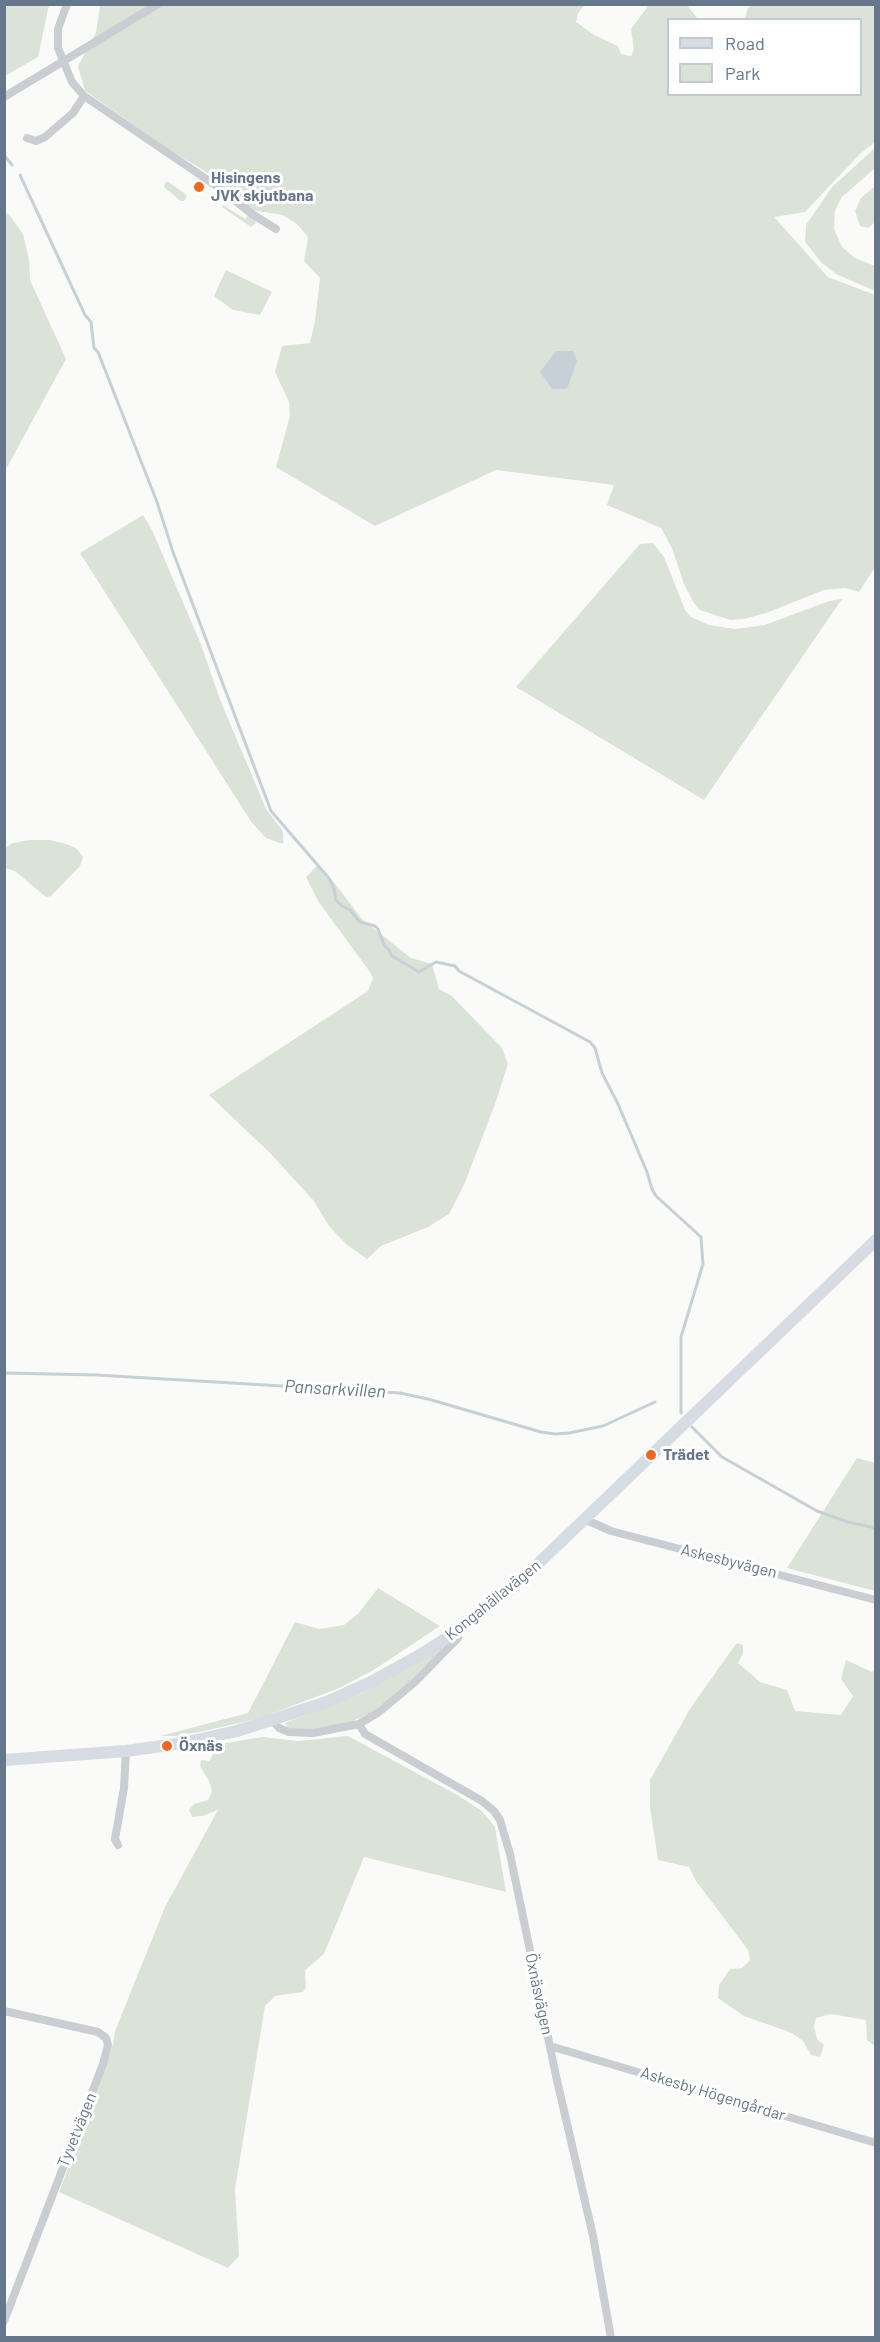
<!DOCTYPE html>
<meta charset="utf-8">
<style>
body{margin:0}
#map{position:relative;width:880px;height:2342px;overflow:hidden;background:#fafaf8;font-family:Barlow,sans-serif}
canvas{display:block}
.frame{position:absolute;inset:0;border:6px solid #66778c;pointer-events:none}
.legend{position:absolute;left:667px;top:18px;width:195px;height:78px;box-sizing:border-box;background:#fff;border:2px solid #c2c9d1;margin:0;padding:8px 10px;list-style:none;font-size:18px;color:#66778c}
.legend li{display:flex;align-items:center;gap:12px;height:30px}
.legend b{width:30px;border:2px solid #c2c9d1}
</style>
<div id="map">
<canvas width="880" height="2342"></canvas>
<div class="frame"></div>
<ul class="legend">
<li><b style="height:8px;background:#d6dce1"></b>Road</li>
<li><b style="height:16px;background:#dbe3d8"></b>Park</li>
</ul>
</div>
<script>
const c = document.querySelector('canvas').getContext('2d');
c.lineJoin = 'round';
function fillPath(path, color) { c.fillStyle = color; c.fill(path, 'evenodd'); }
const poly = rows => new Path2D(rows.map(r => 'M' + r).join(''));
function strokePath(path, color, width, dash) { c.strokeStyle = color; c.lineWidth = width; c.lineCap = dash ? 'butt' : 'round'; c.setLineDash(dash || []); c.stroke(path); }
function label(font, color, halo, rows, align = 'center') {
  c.font = font + ' Barlow,sans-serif'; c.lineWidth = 6; c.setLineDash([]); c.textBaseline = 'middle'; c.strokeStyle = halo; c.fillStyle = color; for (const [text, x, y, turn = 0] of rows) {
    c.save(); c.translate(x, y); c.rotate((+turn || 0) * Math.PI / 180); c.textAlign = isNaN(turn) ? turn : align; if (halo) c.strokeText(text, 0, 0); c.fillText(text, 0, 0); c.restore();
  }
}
fillPath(poly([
 [5,4,49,5,38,57,5,76],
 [686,4,698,19,668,20,668,94,860,94,860,20,745,20,745,18,748,8,751,5,875,5,875,142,860,154,805,212,774,217,828,277,875,295,875,567,859,592,846,588,824,590,766,613,744,619,730,620,700,610,694,603,684,584,672,548,661,528,607,505,614,485,496,470,375,526,276,467,290,416,289,402,275,372,282,346,310,343,315,321,320,278,304,261,308,237,297,224,283,215,251,210,211,175,170,150,85,91,78,66,96,33,100,5,584,5,578,13,576,22,594,35,618,46,621,54,631,56,634,50,631,29,649,5],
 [875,148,875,168,842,197,835,210,834,229,842,247,855,258,875,266,875,291,836,274,821,262,805,242,806,225,832,187],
 [167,181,184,193,187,196,184,201,181,201,165,188,164,185],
 [875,186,875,222,868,228,860,226,855,211,861,198],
 [223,205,245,219,248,216,256,220,255,224,251,227,222,207],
 [5,212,11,217,23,234,29,259,30,280,66,359,5,471],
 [226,270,272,292,260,315,233,310,214,296],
 [143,515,152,530,200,642,221,702,266,809,283,831,283,844,266,838,252,823,80,553],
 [653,543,664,557,685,610,691,617,709,625,735,629,765,625,829,601,842,599,704,800,516,687,640,544],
 [30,840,50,840,66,844,76,848,83,857,80,866,51,896,46,897,15,871,5,868,5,848,13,843],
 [318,865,329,876,362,919,411,958,432,964,439,989,452,996,502,1048,508,1064,495,1104,464,1185,449,1214,428,1227,381,1246,367,1259,346,1244,329,1226,314,1201,270,1153,209,1095,368,991,373,978,370,972,318,901,306,877],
 [857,1458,875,1463,875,1591,787,1568],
 [378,1588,440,1626,372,1671,337,1689,260,1718,200,1732,175,1736,160,1736,248,1713,295,1622,319,1629,344,1625,359,1613],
 [738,1643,743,1645,743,1653,738,1663,760,1682,787,1690,795,1711,841,1715,853,1696,841,1679,846,1660,872,1672,875,1669,875,2046,867,2040,866,2020,831,2014,816,2018,814,2026,817,2039,824,2045,820,2057,811,2055,803,2041,792,2033,744,2016,718,1998,719,1985,730,1969,742,1968,750,1960,748,1950,696,1881,689,1867,658,1860,650,1807,650,1780,690,1709,735,1645],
 [445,1648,399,1693,367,1715,346,1724,308,1731,288,1728,285,1723,362,1693,440,1649],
 [348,1736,459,1796,482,1811,495,1827,506,1892,364,1857,324,1954,305,1970,306,1987,303,1992,275,1996,265,2006,235,2189,239,2256,228,2268,59,2192,101,2079,113,2044,115,2031,165,1907,218,1810,202,1816,192,1817,189,1810,194,1804,208,1800,212,1792,209,1781,200,1766,201,1760,209,1761,220,1744,262,1737,298,1741]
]), '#dbe3d8');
fillPath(poly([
 [556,351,573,351,577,361,567,389,552,389,540,372]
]), '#c6d0d6');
strokePath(poly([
 [4,155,12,165],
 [20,175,85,315,91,322,94,348,98,352,157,502,173,552,271,811,328,877,334,888,336,900,342,906,350,910,360,922,375,926,378,929,384,945,389,950,392,956,419,972,436,962,455,966,459,971,590,1042,595,1048,602,1073,618,1104,647,1172,652,1189,656,1196,701,1237,703,1264,681,1337,681,1413],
 [4,1373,97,1375,400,1393,428,1399,541,1432,555,1434,569,1433,603,1426,655,1402],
 [692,1427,722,1457,817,1511,848,1522,876,1528]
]), '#c6d0d6', 3);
strokePath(poly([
 [67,4,58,29,58,48,72,82,84,96,218,187,252,214,276,229],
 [4,97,158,4],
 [27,138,36,141,45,137,73,113,84,96],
 [584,1519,611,1531,876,1600],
 [273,1721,279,1728,289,1732,313,1733,359,1724,379,1712,415,1682,458,1638,456,1632],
 [359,1724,365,1734,482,1801,494,1811,500,1820,510,1854,556,2076,593,2236,611,2338],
 [118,1845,115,1839,124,1788,126,1751],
 [4,2011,98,2032,106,2038,108,2045,103,2064,4,2321],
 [550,2046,876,2143]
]), '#cacdd2', 8);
strokePath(poly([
 [4,1760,126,1751,183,1743,237,1731,327,1702,371,1682,420,1655,456,1632,521,1580,876,1240]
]), '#d6dce1', 12);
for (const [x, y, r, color] of [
 [199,187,6,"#f3661f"],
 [651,1455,6,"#f3661f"],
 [167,1746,6,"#f3661f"]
]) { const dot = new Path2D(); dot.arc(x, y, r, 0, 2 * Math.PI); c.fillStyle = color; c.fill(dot); strokePath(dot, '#fff', 2); }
label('bold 16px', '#66778c', '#fff', [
 ["Hisingens",211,178],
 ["JVK skjutbana",211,196],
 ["Trädet",663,1455],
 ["Öxnäs",179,1746]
], 'left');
label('16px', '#66778c', '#fff', [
 ["Askesbyvägen",729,1561,14],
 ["Kongahällavägen",493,1600,-39],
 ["Öxnäsvägen",539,1994,78],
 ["Askesby Högengårdar",713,2094,17],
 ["Tyvetvägen",77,2130,-68]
]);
label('italic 18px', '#637986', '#fff', [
 ["Pansarkvillen",335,1389,3]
]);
</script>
